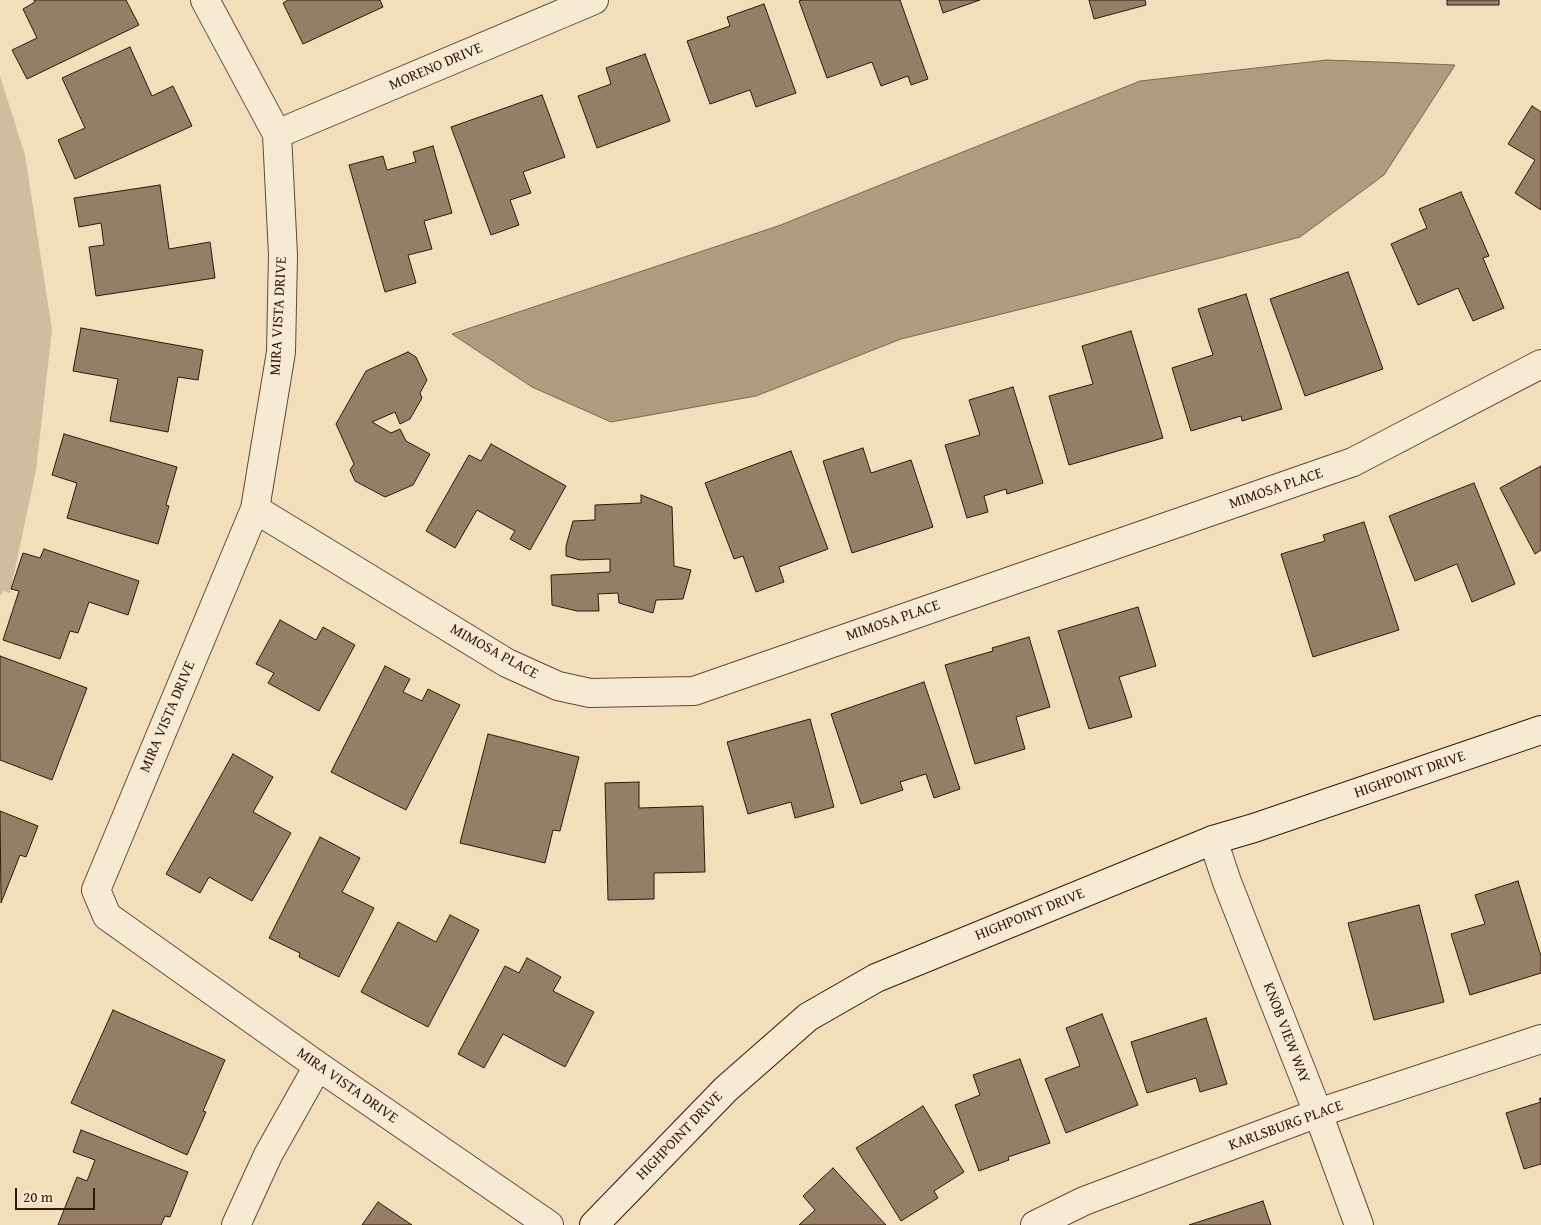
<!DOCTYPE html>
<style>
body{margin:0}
#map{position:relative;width:1541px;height:1225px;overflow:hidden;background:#f3debb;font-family:"Gentium Book Plus",serif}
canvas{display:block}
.scale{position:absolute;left:15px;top:1188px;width:80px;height:22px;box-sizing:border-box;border:2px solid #321609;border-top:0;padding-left:6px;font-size:15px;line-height:18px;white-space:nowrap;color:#321609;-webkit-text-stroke:4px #f7ead3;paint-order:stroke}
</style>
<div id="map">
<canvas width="1541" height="1225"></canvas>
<div class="scale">20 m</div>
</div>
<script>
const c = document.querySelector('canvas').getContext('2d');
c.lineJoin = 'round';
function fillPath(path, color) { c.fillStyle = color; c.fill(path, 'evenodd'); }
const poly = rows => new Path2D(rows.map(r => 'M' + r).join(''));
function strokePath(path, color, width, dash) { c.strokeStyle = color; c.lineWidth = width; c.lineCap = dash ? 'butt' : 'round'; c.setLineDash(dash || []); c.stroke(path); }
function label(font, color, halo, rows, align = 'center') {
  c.font = font + ' "Gentium Book Plus",serif'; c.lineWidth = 4; c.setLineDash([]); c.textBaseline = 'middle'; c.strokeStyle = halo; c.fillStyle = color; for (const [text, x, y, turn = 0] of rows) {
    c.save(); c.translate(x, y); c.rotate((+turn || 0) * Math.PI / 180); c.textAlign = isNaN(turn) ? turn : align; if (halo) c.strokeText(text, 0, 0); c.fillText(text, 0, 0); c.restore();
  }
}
fillPath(poly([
 [0,76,25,155,52,330,36,470,10,593,3,591,0,596]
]), '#d2bc9d');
const water = poly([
 [1327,60,1455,65,1384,175,1300,237,1082,294,901,339,756,396,611,422,532,387,452,334,778,226,1140,81,1327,60]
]);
fillPath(water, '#b19a7e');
strokePath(water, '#7e654f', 1);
const building = poly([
 [34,0,126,0,139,25,27,79,12,50,37,38,23,9,35,2,34,0],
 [288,0,380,0,383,7,303,44,283,3,288,0],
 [802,0,900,0,928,79,911,85,908,76,881,86,872,62,827,78,799,1,802,0],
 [939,0,980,0,943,13,939,0],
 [1089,0,1145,0,1146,5,1094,19,1089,0],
 [1447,0,1499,0,1499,5,1447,5,1447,0],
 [764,4,796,93,756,107,750,90,710,104,687,41,730,26,727,17,764,4],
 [130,47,152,96,173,86,192,126,75,179,58,140,85,128,62,78,130,47],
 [645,54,670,121,597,148,578,96,611,84,606,68,645,54],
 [542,95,565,157,523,172,531,193,510,200,519,225,491,235,451,127,542,95],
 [1532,106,1541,112,1541,210,1515,193,1535,160,1508,144,1532,106],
 [433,146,452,213,424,221,432,249,408,255,416,283,385,292,349,165,383,156,387,170,416,162,413,152,433,146],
 [160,185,169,249,210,242,215,278,96,296,89,247,104,245,101,223,79,227,74,198,160,185],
 [1461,192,1489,256,1483,258,1504,308,1473,321,1458,288,1418,305,1391,244,1427,228,1419,209,1461,192],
 [1348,272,1383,369,1305,396,1270,299,1348,272],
 [1246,294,1282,409,1242,421,1241,416,1191,431,1172,368,1213,355,1198,309,1246,294],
 [81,328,203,350,198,380,178,377,168,432,110,421,118,379,73,371,81,328],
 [1131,331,1163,438,1069,465,1049,396,1093,384,1082,346,1131,331],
 [408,352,416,357,427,380,420,393,422,398,410,419,400,424,395,412,372,422,391,433,400,429,406,441,430,454,413,485,385,497,355,481,350,470,354,464,336,424,366,371,408,352],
 [1013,387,1043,483,1007,494,1006,489,984,496,988,512,967,518,945,445,980,435,969,400,1013,387],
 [64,434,177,467,166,505,169,506,158,544,67,518,77,483,52,475,64,434],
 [491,444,566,486,530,550,510,539,515,531,477,510,455,548,426,531,469,455,481,461,491,444],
 [863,448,871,473,911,460,933,527,852,553,823,461,863,448],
 [791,451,828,549,779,567,784,582,756,592,743,556,734,559,705,483,791,451],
 [1541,466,1541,550,1535,554,1500,488,1541,466],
 [1474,483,1515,584,1472,602,1457,564,1415,581,1389,516,1474,483],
 [641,495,672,507,674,566,691,570,683,599,656,600,653,613,619,603,618,593,598,594,599,611,577,611,552,605,551,575,610,572,610,559,580,560,566,556,566,546,573,521,595,520,595,505,641,503,641,495],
 [1364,522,1399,630,1313,657,1281,554,1325,541,1323,535,1364,522],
 [44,549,139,581,128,615,89,602,78,633,70,631,60,659,3,640,19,591,11,589,23,553,40,558,44,549],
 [1138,607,1156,666,1119,677,1132,717,1089,729,1058,631,1138,607],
 [280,620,316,640,323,627,355,645,319,711,268,683,274,673,256,664,280,620],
 [1029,637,1050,707,1016,717,1025,749,975,764,945,665,993,651,992,648,1029,637],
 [0,656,87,688,52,780,0,760,0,656],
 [385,666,410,679,403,692,422,701,428,689,460,705,406,810,331,772,385,666],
 [924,682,960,789,934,798,926,774,900,782,903,790,861,804,831,714,924,682],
 [810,719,834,807,795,818,791,802,748,814,727,742,810,719],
 [488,734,579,757,560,831,553,830,545,863,460,843,488,734],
 [233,754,273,777,253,812,291,833,252,901,209,877,200,893,166,874,233,754],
 [639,782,639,808,703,806,705,872,654,873,654,899,608,900,605,783,639,782],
 [0,811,38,826,26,857,20,855,1,903,0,811],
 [320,837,360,858,342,892,374,908,339,977,299,957,300,953,269,938,320,837],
 [1518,881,1541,956,1541,973,1470,995,1451,934,1485,924,1475,895,1518,881],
 [1419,905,1444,1002,1374,1020,1348,923,1419,905],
 [450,915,479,930,428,1027,361,992,398,922,436,942,450,915],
 [527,958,561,977,553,991,594,1012,565,1067,503,1034,484,1068,458,1054,505,966,519,973,527,958],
 [113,1010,225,1060,203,1111,206,1112,187,1155,71,1103,113,1010],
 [1102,1014,1138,1105,1066,1133,1045,1079,1080,1066,1066,1028,1102,1014],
 [1206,1018,1227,1084,1200,1092,1196,1078,1147,1093,1131,1042,1206,1018],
 [1020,1059,1050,1143,1008,1157,1009,1160,979,1171,955,1105,980,1095,973,1075,1020,1059],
 [1541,1098,1541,1164,1524,1169,1506,1113,1541,1102,1539,1099,1541,1098],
 [923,1106,964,1172,934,1191,938,1198,901,1221,856,1148,923,1106],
 [81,1130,188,1172,170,1217,165,1216,161,1225,58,1225,77,1177,87,1181,95,1160,73,1152,81,1130],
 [833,1168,886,1225,799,1225,815,1210,803,1196,833,1168],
 [1263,1201,1271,1225,1189,1225,1263,1201],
 [378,1202,412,1225,362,1225,378,1202]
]);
fillPath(building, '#967e66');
strokePath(building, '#321609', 1);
const street = poly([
 [205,0,277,134,283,255,281,352,255,509,96,890,107,916,318,1066,549,1225],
 [277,134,594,0],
 [255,509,507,663,558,686,590,693,694,691,1353,462,1541,364],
 [1213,840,1227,882,1318,1113,1359,1225],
 [236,1225,268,1155,318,1066],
 [1035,1225,1084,1201,1318,1113,1541,1039]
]);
const secondary = poly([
 [594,1225,726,1089,808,1017,876,978,1213,840,1254,828,1541,730]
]);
strokePath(street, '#624836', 30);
strokePath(secondary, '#321609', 30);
strokePath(street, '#f7ead3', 28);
strokePath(secondary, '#f7ead3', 28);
label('15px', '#321609', '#f7ead3', [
 ["MORENO DRIVE",436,67,-23],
 ["MIRA VISTA DRIVE",279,316,-87],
 ["MIMOSA PLACE",1276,489,-19],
 ["MIMOSA PLACE",893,621,-19],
 ["MIMOSA PLACE",494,652,29],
 ["MIRA VISTA DRIVE",168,717,-67],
 ["HIGHPOINT DRIVE",1410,775,-19],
 ["HIGHPOINT DRIVE",1030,915,-22],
 ["KNOB VIEW WAY",1286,1033,69],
 ["MIRA VISTA DRIVE",347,1086,35],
 ["KARLSBURG PLACE",1286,1126,-20],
 ["HIGHPOINT DRIVE",680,1136,-46]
]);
</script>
